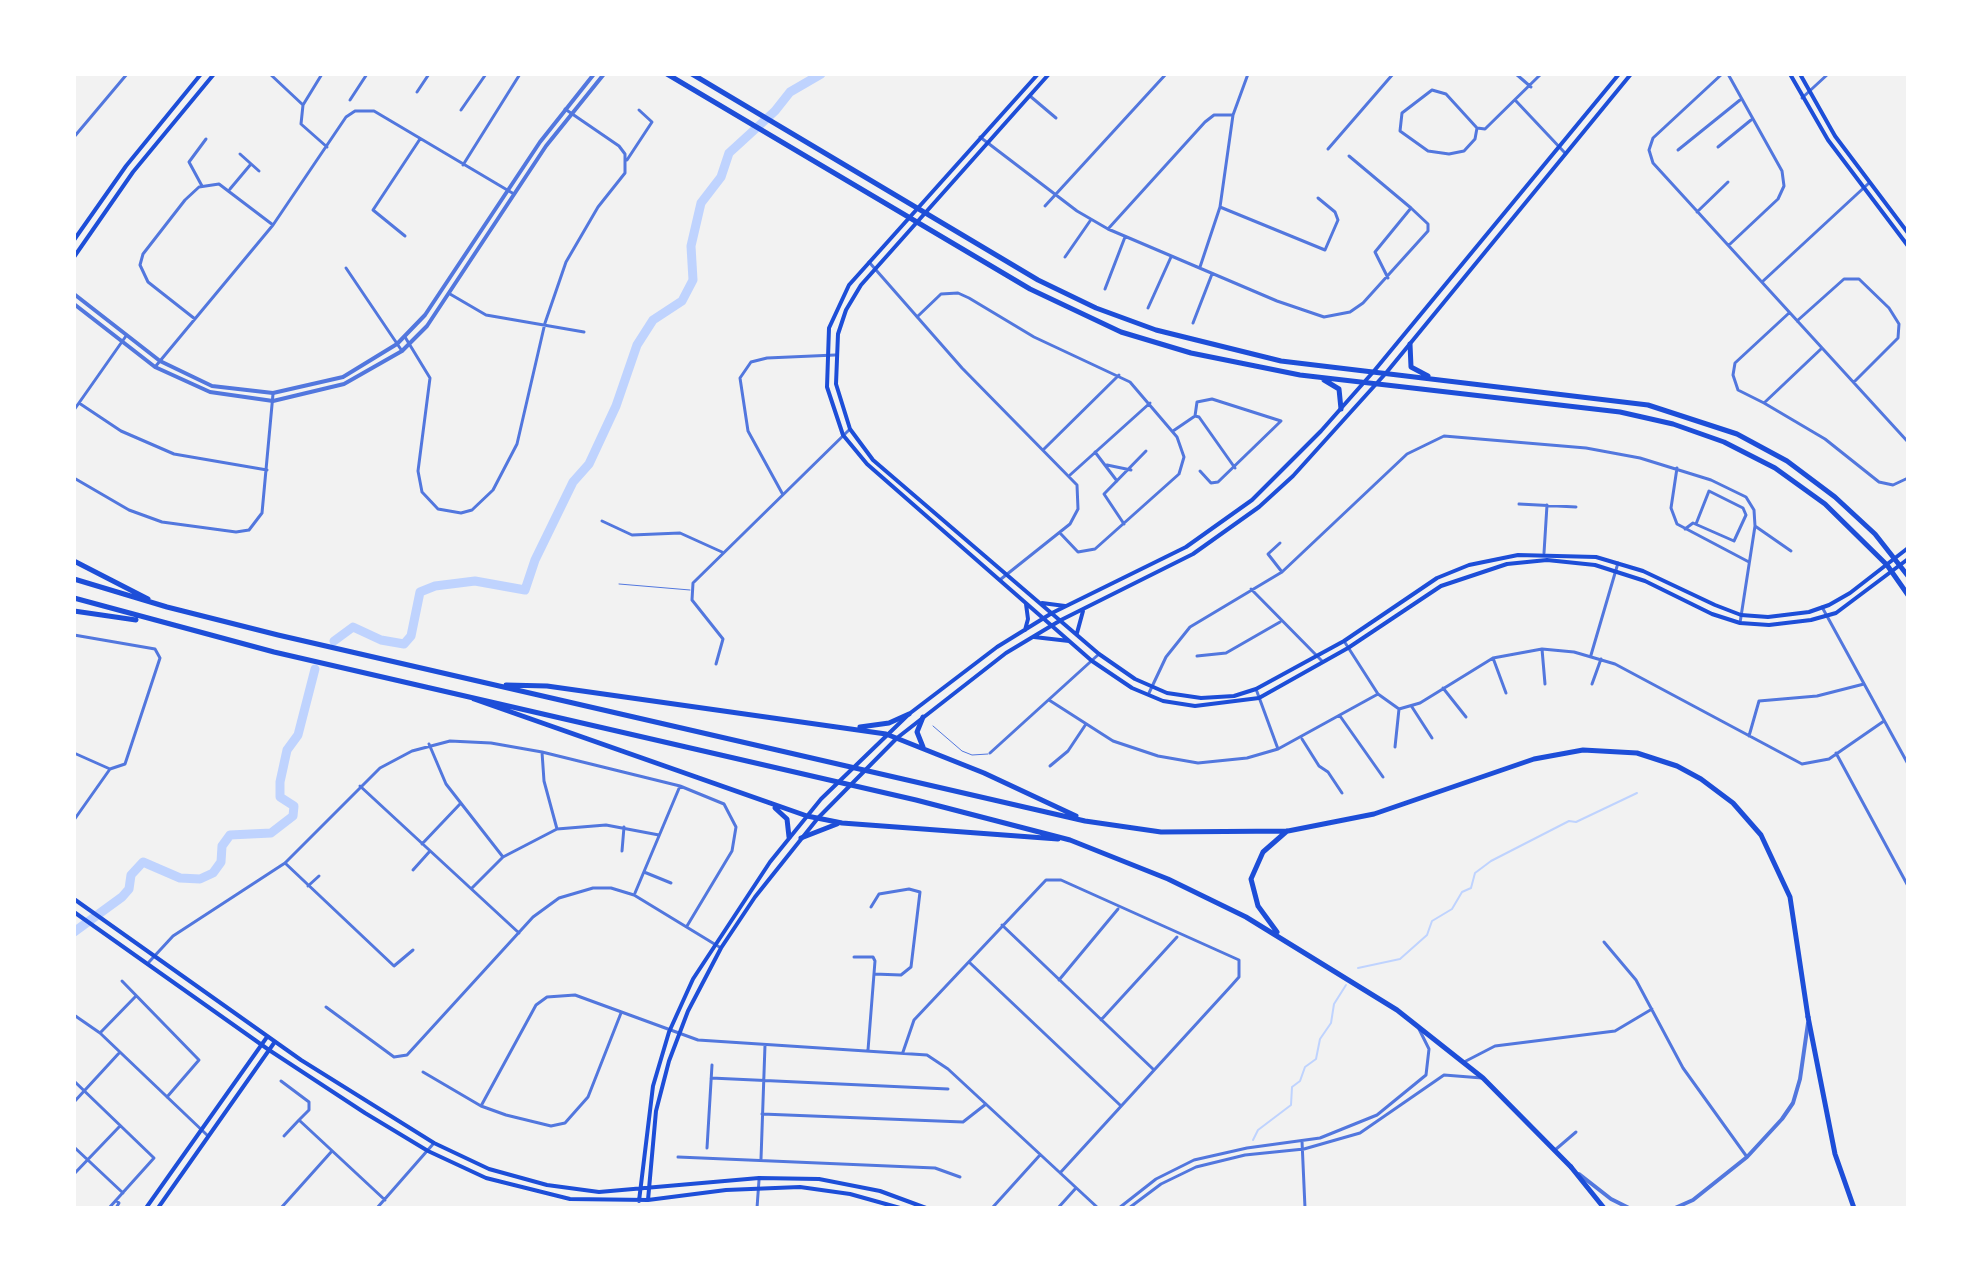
<!DOCTYPE html>
<style>
body{margin:0}
#map{position:relative;width:1982px;height:1282px;overflow:hidden;background:#f2f2f2;font-family:"Source Sans 3",sans-serif}
canvas{display:block}
.frame{position:absolute;inset:0;border:76px solid #fff;pointer-events:none}
</style>
<div id="map">
<canvas width="1982" height="1282"></canvas>
<div class="frame"></div>
</div>
<script>
const c = document.querySelector('canvas').getContext('2d');
c.lineJoin = 'round';
const poly = rows => new Path2D(rows.map(r => 'M' + r).join(''));
function strokePath(path, color, width, dash) { c.strokeStyle = color; c.lineWidth = width; c.lineCap = dash ? 'butt' : 'round'; c.setLineDash(dash || []); c.stroke(path); }
strokePath(poly([
 [1358,968,1400,959,1427,935,1432,921,1452,909,1462,892,1471,888,1475,873,1491,861,1569,821,1576,822,1637,793],
 [1253,1140,1258,1130,1291,1105,1292,1087,1300,1081,1305,1067,1316,1059,1320,1039,1331,1023,1334,1004,1346,985]
]), '#bfd3fe', 2);
strokePath(poly([
 [334,641,353,627,381,640,404,644,411,636,420,592,435,586,475,581,525,590,535,560,573,482,589,464,616,406,637,345,653,320,682,301,693,280,691,246,701,203,721,177,729,153,775,111,790,92,821,74],
 [74,932,122,897,129,889,131,875,143,862,180,878,200,879,213,873,221,862,222,846,230,835,271,833,293,816,294,806,280,797,280,782,287,750,298,735,315,669]
]), '#bfd3fe', 9);
strokePath(poly([
 [619,584,690,590],
 [933,726,962,751,972,755,988,754]
]), '#5277de', 1);
strokePath(poly([
 [270,74,303,105],
 [322,74,303,105,301,124,327,147],
 [1516,74,1531,87],
 [1722,74,1653,138,1649,150,1653,163,1908,442],
 [1728,74,1782,171,1784,186,1778,199,1729,245],
 [1432,90,1446,94,1477,128,1475,139,1464,151,1449,154,1428,151,1400,131,1402,113,1432,90],
 [417,92,429,74],
 [1030,96,1056,118],
 [1802,98,1828,74],
 [350,100,367,74],
 [1516,101,1565,153],
 [461,110,486,74],
 [1477,128,1485,129,1541,74],
 [74,137,127,74],
 [980,137,1077,211,1108,229,1277,301,1324,317,1350,312,1363,303,1428,231,1428,224,1411,208,1349,156],
 [1718,147,1751,120],
 [1328,149,1393,74],
 [1678,150,1740,100],
 [240,154,259,171],
 [627,160,652,122,639,110],
 [463,165,520,74],
 [202,186,189,162,206,139],
 [230,189,251,164],
 [1045,206,1166,74],
 [1220,207,1325,250,1338,220,1335,212,1318,198],
 [1697,212,1728,182],
 [1108,229,1205,122,1214,115,1233,115],
 [405,236,373,210,420,139],
 [1065,257,1090,221],
 [869,262,962,368,1077,485,1078,509,1070,524,1001,579],
 [1200,267,1220,207,1233,115,1248,74],
 [346,268,402,351],
 [1388,278,1375,252,1411,208],
 [1762,282,1869,183],
 [1105,289,1125,237],
 [450,294,486,315,584,332],
 [1148,308,1171,257],
 [1789,313,1735,363,1733,375,1738,390,1764,403,1822,348],
 [917,317,941,294,958,293,969,298,1034,337,1130,382,1177,437,1184,457,1179,474,1095,549,1078,552,1060,533],
 [195,319,148,282,140,265,143,254,185,200,199,187,219,184,273,225],
 [1797,321,1844,279,1859,279,1889,308,1899,324,1898,338,1854,382],
 [1193,323,1212,274],
 [405,337,430,378,418,471,422,492,438,509,461,513,472,510,493,490,517,444,545,323,566,262,598,207,625,173,625,154,619,146,565,109],
 [155,367,273,225,346,117,355,111,374,111,514,194],
 [79,403,121,431,174,454,267,470],
 [1764,403,1825,439,1879,482,1893,485,1908,478],
 [74,410,126,336],
 [1195,416,1197,402,1212,399,1281,421,1218,482,1211,483,1200,471],
 [1173,431,1195,416,1199,417,1235,468],
 [1043,450,1119,375],
 [1095,452,1117,481],
 [1107,465,1131,470],
 [1677,468,1671,508,1677,524,1749,562],
 [1070,475,1150,403],
 [74,478,129,510,162,522,236,532,249,530,262,513,273,394],
 [782,493,748,431,740,378,751,362,767,358,835,355],
 [1519,504,1576,507],
 [602,521,632,535,680,533,722,552],
 [1124,524,1104,494,1146,451],
 [1755,526,1791,551],
 [1685,529,1693,523,1734,541,1746,515,1743,508,1709,491,1696,524],
 [1280,543,1268,554,1282,572],
 [1544,553,1547,505],
 [1251,589,1322,661],
 [1822,607,1908,764],
 [74,635,155,649,160,658,125,764,110,769,74,753],
 [1344,641,1378,694,1399,709,1420,703,1493,658,1542,649,1574,652,1615,664,1802,764,1829,759,1884,721],
 [1542,649,1545,684],
 [1591,655,1618,563],
 [1197,656,1226,653,1280,622],
 [1493,658,1506,693],
 [716,664,723,639,692,600,693,583,850,429],
 [1592,684,1601,659],
 [1443,688,1466,717],
 [1256,689,1278,749],
 [1149,693,1166,657,1190,627,1282,572,1407,454,1444,436,1586,448,1640,458,1711,480,1746,497,1754,510,1755,526,1740,623],
 [1049,700,1113,741,1158,756,1198,763,1247,758,1278,749,1378,694],
 [1412,707,1432,738],
 [1340,716,1383,777],
 [1749,736,1759,701,1817,696,1864,684],
 [1302,739,1319,766,1328,772,1342,793],
 [429,744,446,784,503,857],
 [1395,747,1399,709],
 [542,752,544,781,557,829],
 [990,753,1099,654],
 [1836,753,1908,886],
 [1050,766,1068,751,1086,724],
 [360,786,519,933],
 [74,820,110,769],
 [422,844,460,804],
 [622,851,624,827],
 [285,863,394,966,413,950],
 [413,870,430,851],
 [644,872,671,883],
 [308,886,319,876],
 [472,888,503,857,557,829,606,825,659,835],
 [635,893,680,786],
 [871,907,879,894,909,889,920,892,911,967,901,975,874,974],
 [1002,925,1153,1069],
 [1604,942,1636,980,1683,1068,1747,1157],
 [854,957,873,957,875,961,868,1050],
 [149,962,173,936,285,863,380,768,412,751,450,741,491,743,542,752,680,786,724,804,736,827,732,851,687,926],
 [969,962,1120,1105],
 [1059,980,1118,909],
 [122,981,199,1060,167,1097],
 [326,1007,394,1057,407,1055,533,917,559,898,593,888,611,888,634,895,721,948],
 [74,1015,100,1033,207,1135],
 [1101,1020,1177,937],
 [100,1033,136,996],
 [903,1052,914,1020,1046,880,1061,880,1239,960,1239,977,1231,986,1060,1173],
 [1464,1062,1495,1046,1615,1031,1652,1009],
 [423,1072,481,1106,506,1115,551,1126,565,1123,588,1097,621,1013],
 [711,1078,948,1089],
 [74,1081,154,1158,109,1208],
 [281,1081,309,1102,309,1110,299,1120],
 [74,1102,120,1052],
 [481,1106,536,1005,547,997,575,995,698,1040,927,1055,948,1069,1098,1208],
 [762,1114,963,1122,986,1104],
 [284,1136,299,1120,385,1200],
 [1302,1141,1305,1208],
 [74,1147,123,1193],
 [707,1148,712,1065],
 [1555,1150,1576,1132],
 [678,1157,935,1168,960,1177],
 [761,1159,765,1045],
 [74,1174,120,1126],
 [116,1200,119,1203,116,1208],
 [993,1207,1040,1155],
 [281,1208,332,1151],
 [377,1208,434,1143],
 [757,1208,759,1180],
 [1058,1208,1076,1188],
 [1119,1208,1156,1179,1194,1160,1247,1148,1320,1138,1377,1115,1426,1075,1429,1049,1419,1029],
 [1129,1208,1161,1184,1196,1167,1245,1155,1304,1149,1360,1133,1444,1075,1482,1078]
]), '#5277de', 3);
strokePath(poly([
 [74,294,160,361,212,386,273,393,343,377,397,344,425,315,540,142,594,74],
 [74,304,155,367,210,392,273,401,344,384,402,351,427,326,546,146,604,74],
 [1579,1174,1611,1199,1629,1208],
 [1675,1208,1693,1200,1747,1157,1782,1119,1793,1103,1800,1079,1808,1023]
]), '#5277de', 4);
strokePath(poly([
 [1038,74,849,285,829,328,827,387,843,435,867,464,1092,661,1132,688,1163,701,1195,706,1259,698,1348,648,1441,586,1507,564,1547,560,1595,565,1645,581,1712,614,1740,623,1769,625,1811,620,1836,613,1908,559],
 [1049,74,861,285,846,310,838,334,836,384,850,429,873,460,1099,654,1135,679,1167,693,1201,698,1234,696,1256,689,1344,641,1437,578,1469,565,1518,555,1596,557,1643,571,1715,605,1741,615,1768,617,1809,612,1829,605,1850,593,1908,548],
 [1790,74,1828,140,1908,246],
 [1800,74,1835,136,1908,233],
 [74,240,126,166,201,74],
 [74,257,133,172,214,74],
 [1042,603,1065,606],
 [1025,630,1028,619,1026,604],
 [1077,633,1083,611],
 [1034,637,1069,641],
 [74,899,301,1060,434,1143,489,1169,547,1185,599,1192,759,1178,819,1179,880,1191,926,1208],
 [74,912,269,1050,365,1113,428,1151,486,1178,570,1199,648,1200,726,1190,800,1187,850,1194,900,1208],
 [648,1200,656,1111,669,1061,688,1011,721,948,755,897,818,818,897,738,1006,653,1061,620,1193,554,1259,507,1293,476,1386,373,1631,74],
 [639,1201,653,1086,669,1032,693,979,770,862,821,799,909,714,997,647,1052,613,1186,547,1252,500,1321,431,1374,371,1619,74],
 [146,1208,267,1037],
 [158,1208,274,1043]
]), '#1d4ed8', 4);
strokePath(poly([
 [667,74,1030,289,1121,332,1191,353,1300,375,1620,412,1673,424,1724,442,1775,468,1825,504,1887,565,1908,595],
 [692,74,1038,280,1096,308,1156,330,1281,361,1648,405,1737,434,1787,461,1835,497,1875,534,1908,576],
 [1410,344,1411,367,1428,376],
 [1324,380,1339,389,1341,409]
]), '#1d4ed8', 5);
strokePath(poly([
 [1808,1017,1835,1154,1854,1208],
 [1571,1167,1604,1208]
]), '#1d4ed8', 5);
strokePath(poly([
 [74,561,148,599],
 [74,579,167,607,278,635,1085,821,1161,832,1288,831,1374,814,1534,759,1583,750,1637,753,1677,766,1701,779,1733,803,1761,835,1790,897,1808,1017],
 [74,598,274,652,916,800,1070,840,1168,879,1246,917,1397,1010,1483,1078,1571,1167],
 [74,611,136,620],
 [506,685,547,686,886,734,984,773,1076,816],
 [474,699,807,816,842,823,1058,839],
 [860,727,889,723,909,714],
 [923,747,917,732,923,717],
 [775,808,787,819,789,837],
 [801,838,837,824],
 [1277,932,1258,906,1251,879,1263,852,1287,831]
]), '#1d4ed8', 5);
</script>
